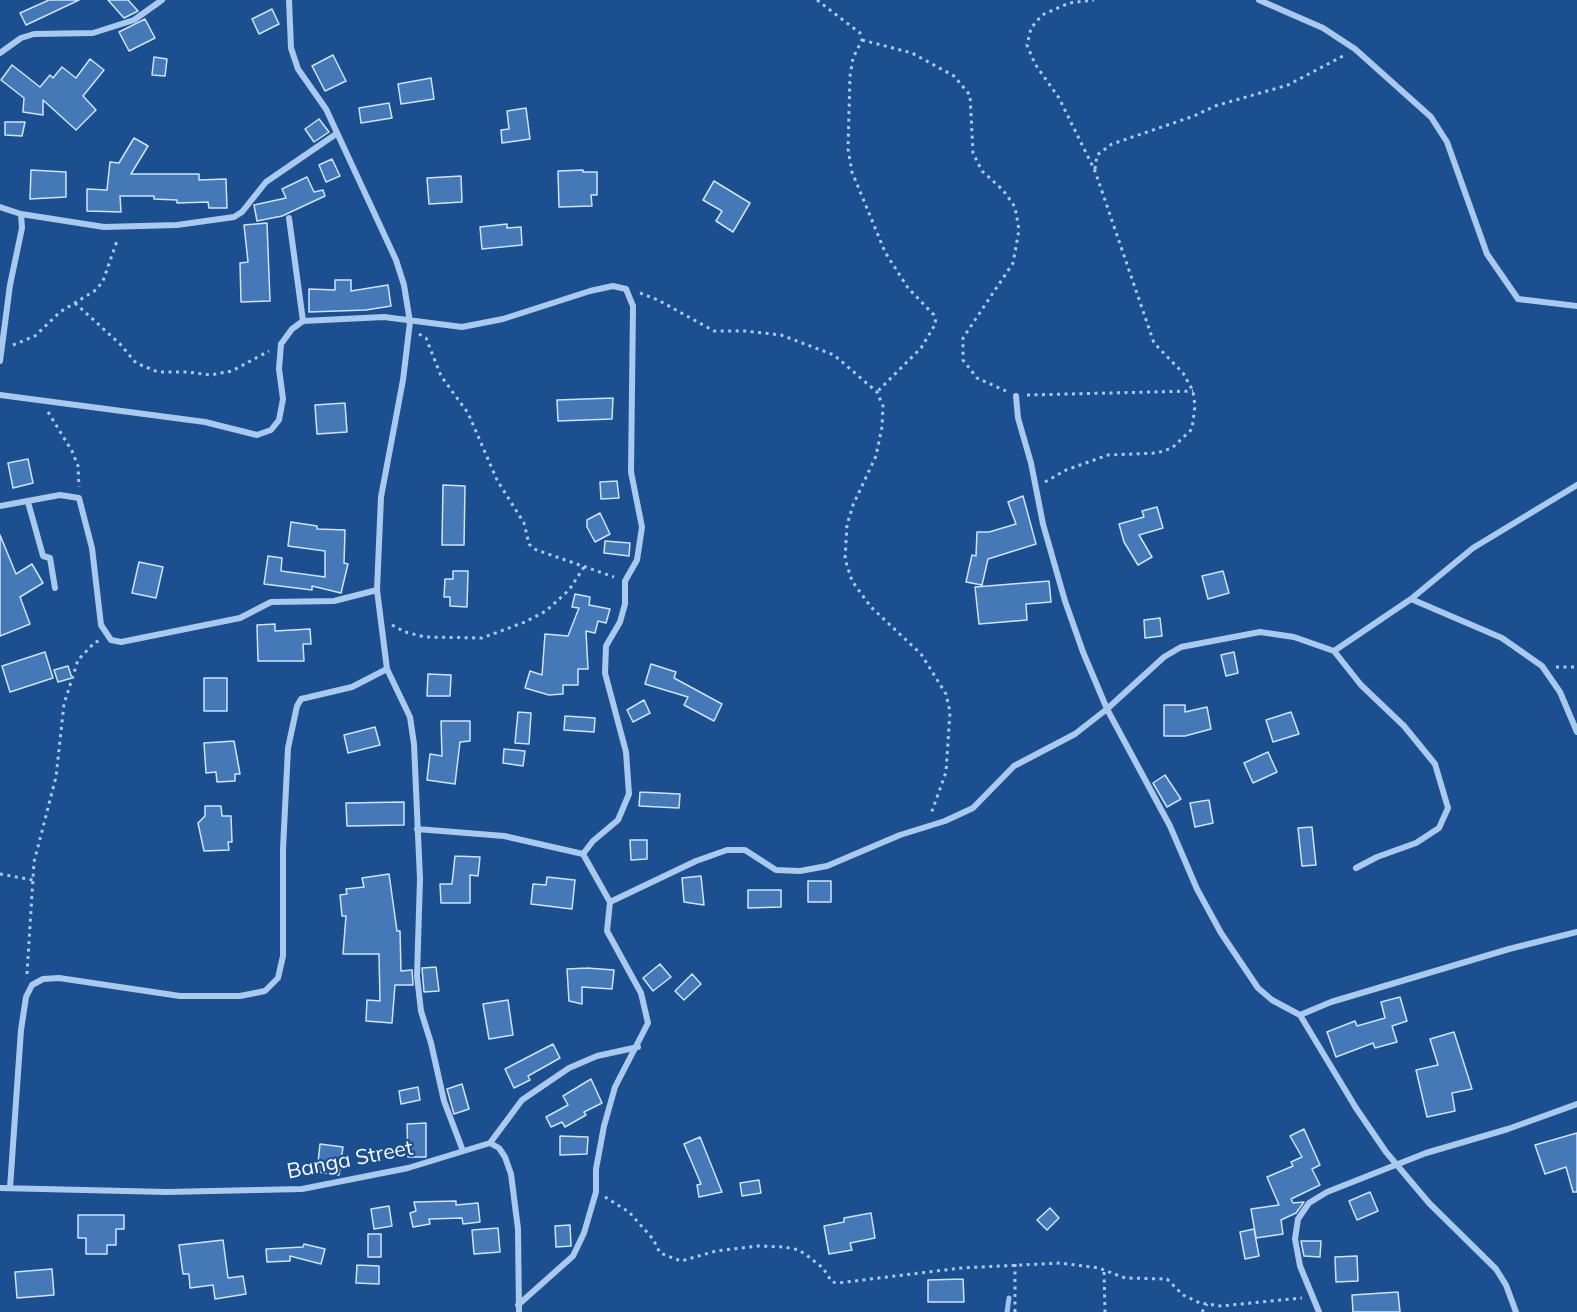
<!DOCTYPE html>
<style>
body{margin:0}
canvas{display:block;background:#1b4f8f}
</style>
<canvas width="1577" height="1312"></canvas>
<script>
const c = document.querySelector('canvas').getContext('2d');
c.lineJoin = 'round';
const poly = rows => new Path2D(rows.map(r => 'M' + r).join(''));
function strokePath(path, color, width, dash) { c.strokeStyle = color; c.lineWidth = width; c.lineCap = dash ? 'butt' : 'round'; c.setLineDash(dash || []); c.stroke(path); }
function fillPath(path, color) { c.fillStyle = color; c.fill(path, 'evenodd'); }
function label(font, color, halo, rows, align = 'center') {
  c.font = font + ' Mulish,sans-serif'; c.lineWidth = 4.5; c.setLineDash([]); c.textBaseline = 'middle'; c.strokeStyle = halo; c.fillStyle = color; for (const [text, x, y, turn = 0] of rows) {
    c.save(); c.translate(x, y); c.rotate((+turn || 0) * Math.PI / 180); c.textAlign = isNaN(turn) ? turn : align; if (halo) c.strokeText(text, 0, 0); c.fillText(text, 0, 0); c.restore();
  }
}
strokePath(poly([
 [1007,1312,1009,1298]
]), '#9cc4f0', 5);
const building = poly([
 [49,0,79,0,26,25,20,13,49,0],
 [108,0,128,0,138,11,124,18,108,0],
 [272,9,279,24,259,34,252,19,272,9],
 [145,19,155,38,129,51,119,32,145,19],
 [333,55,346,81,325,91,312,66,333,55],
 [154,57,167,59,165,76,152,75,154,57],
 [90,59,104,70,83,96,96,110,76,130,43,100,43,115,23,112,24,98,1,80,12,65,40,87,50,75,53,78,62,67,76,78,90,59],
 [431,78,434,99,401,104,398,84,431,78],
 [389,103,392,118,361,123,359,108,389,103],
 [526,108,530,139,502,143,501,130,509,129,507,111,526,108],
 [319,119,329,132,314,142,305,129,319,119],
 [5,122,25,122,22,136,5,135,5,122],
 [134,138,148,146,131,174,199,174,199,180,226,179,227,208,209,208,208,202,177,203,177,200,154,199,154,196,120,196,121,212,87,211,87,189,107,190,110,162,119,163,134,138],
 [332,159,340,176,326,182,319,165,332,159],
 [31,170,66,172,66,197,30,199,31,170],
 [583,170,583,172,597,172,597,195,591,195,592,206,559,207,558,171,583,170],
 [461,176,462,202,429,204,427,178,461,176],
 [307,177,314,192,323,190,325,196,282,216,257,221,254,205,286,198,282,189,307,177],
 [714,181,750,203,733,232,716,221,722,211,703,200,714,181],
 [267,223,270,301,241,302,240,263,248,262,244,225,267,223],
 [507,224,507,228,521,227,522,245,482,249,480,227,507,224],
 [335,280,351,280,351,291,388,285,391,306,366,310,309,312,309,289,335,290,335,280],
 [613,398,612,419,558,421,557,400,613,398],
 [345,403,347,432,317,434,315,405,345,403],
 [28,459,33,483,13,488,8,463,28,459],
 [617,481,619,498,601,499,600,482,617,481],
 [443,485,465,486,464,545,442,545,443,485],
 [1023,496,1036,544,988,559,982,585,966,582,972,555,976,556,977,532,989,532,1016,524,1008,502,1023,496],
 [1157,507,1163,528,1139,535,1152,557,1138,565,1124,542,1119,524,1144,517,1142,511,1157,507],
 [600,513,610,534,595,542,587,527,587,520,600,513],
 [291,522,317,526,317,529,345,530,344,563,348,564,341,593,312,586,312,590,264,584,268,556,282,558,281,571,325,577,325,551,288,546,291,522],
 [0,535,16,574,32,564,43,583,20,597,30,624,0,636,0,535],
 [605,541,630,543,629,556,604,553,605,541],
 [139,562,163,567,156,598,132,593,139,562],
 [453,571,468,571,467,607,450,606,450,597,444,597,445,579,453,579,453,571],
 [1223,571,1229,593,1208,599,1202,576,1223,571],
 [1049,581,1051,602,1026,604,1027,620,979,624,975,587,1049,581],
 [575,594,590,597,589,605,610,609,606,623,598,621,595,633,586,631,588,669,578,669,578,685,563,685,563,694,549,695,525,688,530,671,542,675,545,634,568,636,579,608,572,607,575,594],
 [1160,618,1162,636,1145,638,1144,620,1160,618],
 [275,624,275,631,310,629,311,644,303,644,304,661,258,661,257,625,275,624],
 [45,652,53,678,10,692,2,666,45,652],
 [1234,652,1238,673,1226,676,1221,655,1234,652],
 [651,664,676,672,674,678,722,704,714,721,684,705,688,697,645,684,651,664],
 [68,666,72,678,58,682,54,670,68,666],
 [428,674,451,675,450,696,427,696,428,674],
 [204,678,227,678,227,711,204,711,204,678],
 [644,700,650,713,633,722,627,710,644,700],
 [1164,705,1185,705,1185,712,1207,707,1211,729,1185,736,1164,736,1164,705],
 [518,712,531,713,529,744,515,743,518,712],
 [1291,712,1299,734,1273,742,1266,720,1291,712],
 [565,716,595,718,594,732,564,730,565,716],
 [441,721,470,721,470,741,460,742,455,784,427,780,430,754,442,756,441,721],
 [375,727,380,745,348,753,344,735,375,727],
 [234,741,240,774,235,774,235,781,217,782,216,772,206,773,204,743,234,741],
 [504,749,525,751,523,766,503,763,504,749],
 [1268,752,1277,772,1253,783,1244,763,1268,752],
 [1165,775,1181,799,1167,807,1153,783,1165,775],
 [640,792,680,794,679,808,639,806,640,792],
 [1209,800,1213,823,1195,827,1190,803,1209,800],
 [404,802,404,825,347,826,346,803,404,802],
 [205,806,221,806,222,816,231,816,232,842,228,842,229,850,204,851,198,823,205,816,205,806],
 [1312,827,1316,865,1302,866,1298,828,1312,827],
 [630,840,647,840,647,859,631,860,630,840],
 [455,856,480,857,478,876,470,875,470,903,441,903,440,884,452,884,455,856],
 [389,874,397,931,400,931,401,971,412,970,413,985,395,985,392,1023,366,1021,367,1000,380,1001,379,954,343,954,346,916,342,916,340,895,347,894,346,889,364,887,362,878,389,874],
 [701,876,704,905,684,902,682,878,701,876],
 [547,877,575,880,572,909,531,904,533,884,546,885,547,877],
 [808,881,831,881,831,902,808,902,808,881],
 [748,890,781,890,781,907,748,908,748,890],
 [660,964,671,977,653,991,643,978,660,964],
 [436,967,439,991,424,992,422,968,436,967],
 [587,968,614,970,612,989,582,987,582,1004,569,1001,567,969,587,968],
 [692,974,701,984,684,1000,675,991,692,974],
 [1400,997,1407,1021,1392,1026,1397,1042,1375,1048,1373,1043,1336,1057,1327,1032,1355,1021,1357,1026,1385,1018,1381,1002,1400,997],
 [508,1000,513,1035,489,1039,483,1004,508,1000],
 [1454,1032,1472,1089,1452,1093,1455,1111,1427,1117,1416,1070,1438,1065,1430,1039,1454,1032],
 [553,1044,560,1058,528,1076,530,1080,514,1088,505,1069,553,1044],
 [591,1079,602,1103,584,1112,586,1115,565,1127,562,1122,551,1127,546,1117,568,1105,563,1096,591,1079],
 [462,1084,469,1109,454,1114,447,1089,462,1084],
 [418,1087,420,1100,401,1104,399,1091,418,1087],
 [426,1123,426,1157,408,1157,407,1124,426,1123],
 [1304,1129,1320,1165,1312,1169,1320,1185,1291,1199,1293,1203,1304,1202,1296,1213,1281,1220,1283,1234,1256,1238,1251,1209,1279,1205,1267,1177,1293,1166,1291,1162,1302,1157,1290,1136,1304,1129],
 [1577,1133,1577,1192,1573,1192,1566,1167,1545,1174,1535,1145,1577,1133],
 [560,1136,588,1137,587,1154,560,1155,560,1136],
 [700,1137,722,1192,699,1197,697,1185,701,1184,684,1144,700,1137],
 [320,1144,343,1147,339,1175,317,1172,320,1144],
 [759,1180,761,1193,742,1196,740,1183,759,1180],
 [1370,1192,1378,1211,1357,1220,1349,1201,1370,1192],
 [456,1201,456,1205,478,1203,480,1222,463,1224,462,1218,429,1219,430,1224,413,1227,410,1213,416,1211,414,1202,456,1201],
 [389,1206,392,1226,374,1229,371,1209,389,1206],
 [1050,1208,1059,1218,1047,1230,1037,1220,1050,1208],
 [871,1213,875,1238,850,1243,852,1250,829,1254,824,1226,844,1222,844,1218,871,1213],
 [78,1215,124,1215,124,1229,116,1229,116,1245,107,1245,107,1254,86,1254,86,1238,78,1238,78,1215],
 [570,1225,571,1246,556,1247,555,1226,570,1225],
 [498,1228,500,1252,474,1254,472,1230,498,1228],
 [1254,1229,1259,1256,1245,1259,1240,1232,1254,1229],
 [368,1234,381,1234,381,1257,368,1257,368,1234],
 [223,1240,228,1278,243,1276,246,1294,215,1299,213,1285,190,1288,189,1274,183,1274,179,1245,223,1240],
 [1301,1241,1321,1241,1320,1257,1304,1256,1301,1241],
 [304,1244,325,1249,321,1264,290,1256,290,1261,267,1262,266,1249,303,1247,304,1244],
 [1357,1256,1358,1281,1336,1282,1335,1257,1357,1256],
 [357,1265,379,1266,379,1284,356,1283,357,1265],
 [52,1269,54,1295,17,1298,15,1272,52,1269],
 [963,1279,964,1302,928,1302,928,1280,963,1279],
 [1398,1292,1400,1312,1353,1312,1352,1295,1398,1292]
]);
fillPath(building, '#4478b7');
strokePath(building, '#cfe3fa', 1.5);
strokePath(poly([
 [817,0,860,33,862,40,853,58,850,76,848,149,852,172,885,252,908,288,934,315,936,323,921,348,878,391],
 [862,40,912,53,954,76,970,95,973,153,982,171,1003,190,1015,207,1019,230,1013,263,963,338,963,360,977,378,1006,391],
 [1095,169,1097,155,1112,144,1194,116,1215,106,1288,85,1343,56],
 [640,293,658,300,714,331,745,331,781,335,834,355,877,392,883,406,882,427,876,456,853,505,847,525,845,559,852,581,871,607,921,654,946,694,950,712,946,772,931,814],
 [75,303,120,344,136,363,158,372,188,372,210,375,232,371,269,351],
 [419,334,426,338,441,376,468,413,497,480,524,523,529,544,534,549,614,577],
 [13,345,35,336,60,312,96,290,103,281,118,238],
 [1027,395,1193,391],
 [48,412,72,451,78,466,79,487],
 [1045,482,1066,470,1108,455,1157,453,1172,448,1192,429,1195,406,1193,391,1183,373,1154,343,1095,171,1059,98,1035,64,1027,45,1031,28,1042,15,1069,3,1094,0],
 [392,625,405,632,425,637,482,638,525,622,546,611,569,590,584,567],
 [1556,667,1577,667],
 [0,874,33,880],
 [27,974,34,862,56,777,64,704,78,660,95,642,100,641],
 [605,1197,629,1212,653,1239,660,1253,681,1261,716,1251,758,1246,784,1247,799,1250,809,1257,823,1268,832,1282,838,1283,961,1268,1060,1263,1099,1268,1125,1278,1167,1279,1183,1295,1200,1303,1221,1306,1302,1298],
 [1015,1264,1015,1312],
 [1104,1272,1105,1312],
 [1202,1312,1207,1304]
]), '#a9c9ee', 3, [3, 4.5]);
strokePath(poly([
 [289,0,291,48,298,69,326,109,396,260,404,285,410,322,403,380,381,497,377,590,387,669,410,717,414,744,420,879,417,976,421,1011,431,1043,444,1101,463,1151],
 [1259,0,1323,28,1355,49,1431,117,1447,142,1487,254,1518,299,1577,306],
 [0,53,21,38,34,34,93,33,134,20,162,0],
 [0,207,21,214,22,228,10,285,0,361],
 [21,214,104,227,177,225,234,217,242,212,266,182,336,134],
 [289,218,303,321],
 [0,395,205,422,257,435,271,430,279,420,283,399,279,369,281,344,292,329,303,321,384,317,462,327,503,319,590,291,613,286,626,289,633,306,631,472,642,527,637,560,625,581,625,604,620,622,606,646,605,673,626,752,629,794,618,820,593,841,583,854,610,902],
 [1016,396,1018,418,1031,463,1043,524,1065,601,1083,652,1107,709,1170,826,1197,889,1221,933,1258,988,1272,1000,1300,1015,1356,1108,1386,1152,1429,1203,1496,1269,1506,1285,1516,1312],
 [28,502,43,556,50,558,55,588],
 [0,506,60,495,79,498,92,548,101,625,111,640,121,642,240,618,271,602,334,601,377,590],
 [1411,599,1502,638,1542,666,1560,692,1577,732],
 [1334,651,1411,599,1473,548,1577,485],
 [417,829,504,836,583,854],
 [1300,1015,1331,1002,1509,949,1577,932],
 [490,1143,522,1100,569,1068,597,1056,638,1047],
 [0,1188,167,1192,302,1189,408,1168,490,1143,499,1148,505,1157,511,1174,518,1229,519,1312],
 [10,1188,21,1030,26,997,32,985,43,979,59,978,180,996,240,996,265,991,278,978,283,956,283,849,288,748,297,706,301,699,352,687,387,669],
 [518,1305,573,1256,584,1233,596,1192,596,1169,604,1126,615,1087,648,1023,641,993,607,931,610,902,696,861,727,850,745,850,776,870,800,871,827,866,900,835,945,821,973,808,1014,766,1075,734,1107,709,1164,657,1181,647,1260,632,1294,637,1334,651,1361,685,1404,726,1435,764,1448,808,1439,828,1416,843,1377,857,1356,868],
 [1319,1312,1300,1266,1295,1239,1298,1219,1309,1203,1327,1192,1426,1153,1508,1129,1577,1104]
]), '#a9c9ee', 6);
label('21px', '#fff', '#1b4f8f', [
 ["Banga Street",350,1160,-11]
]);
</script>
